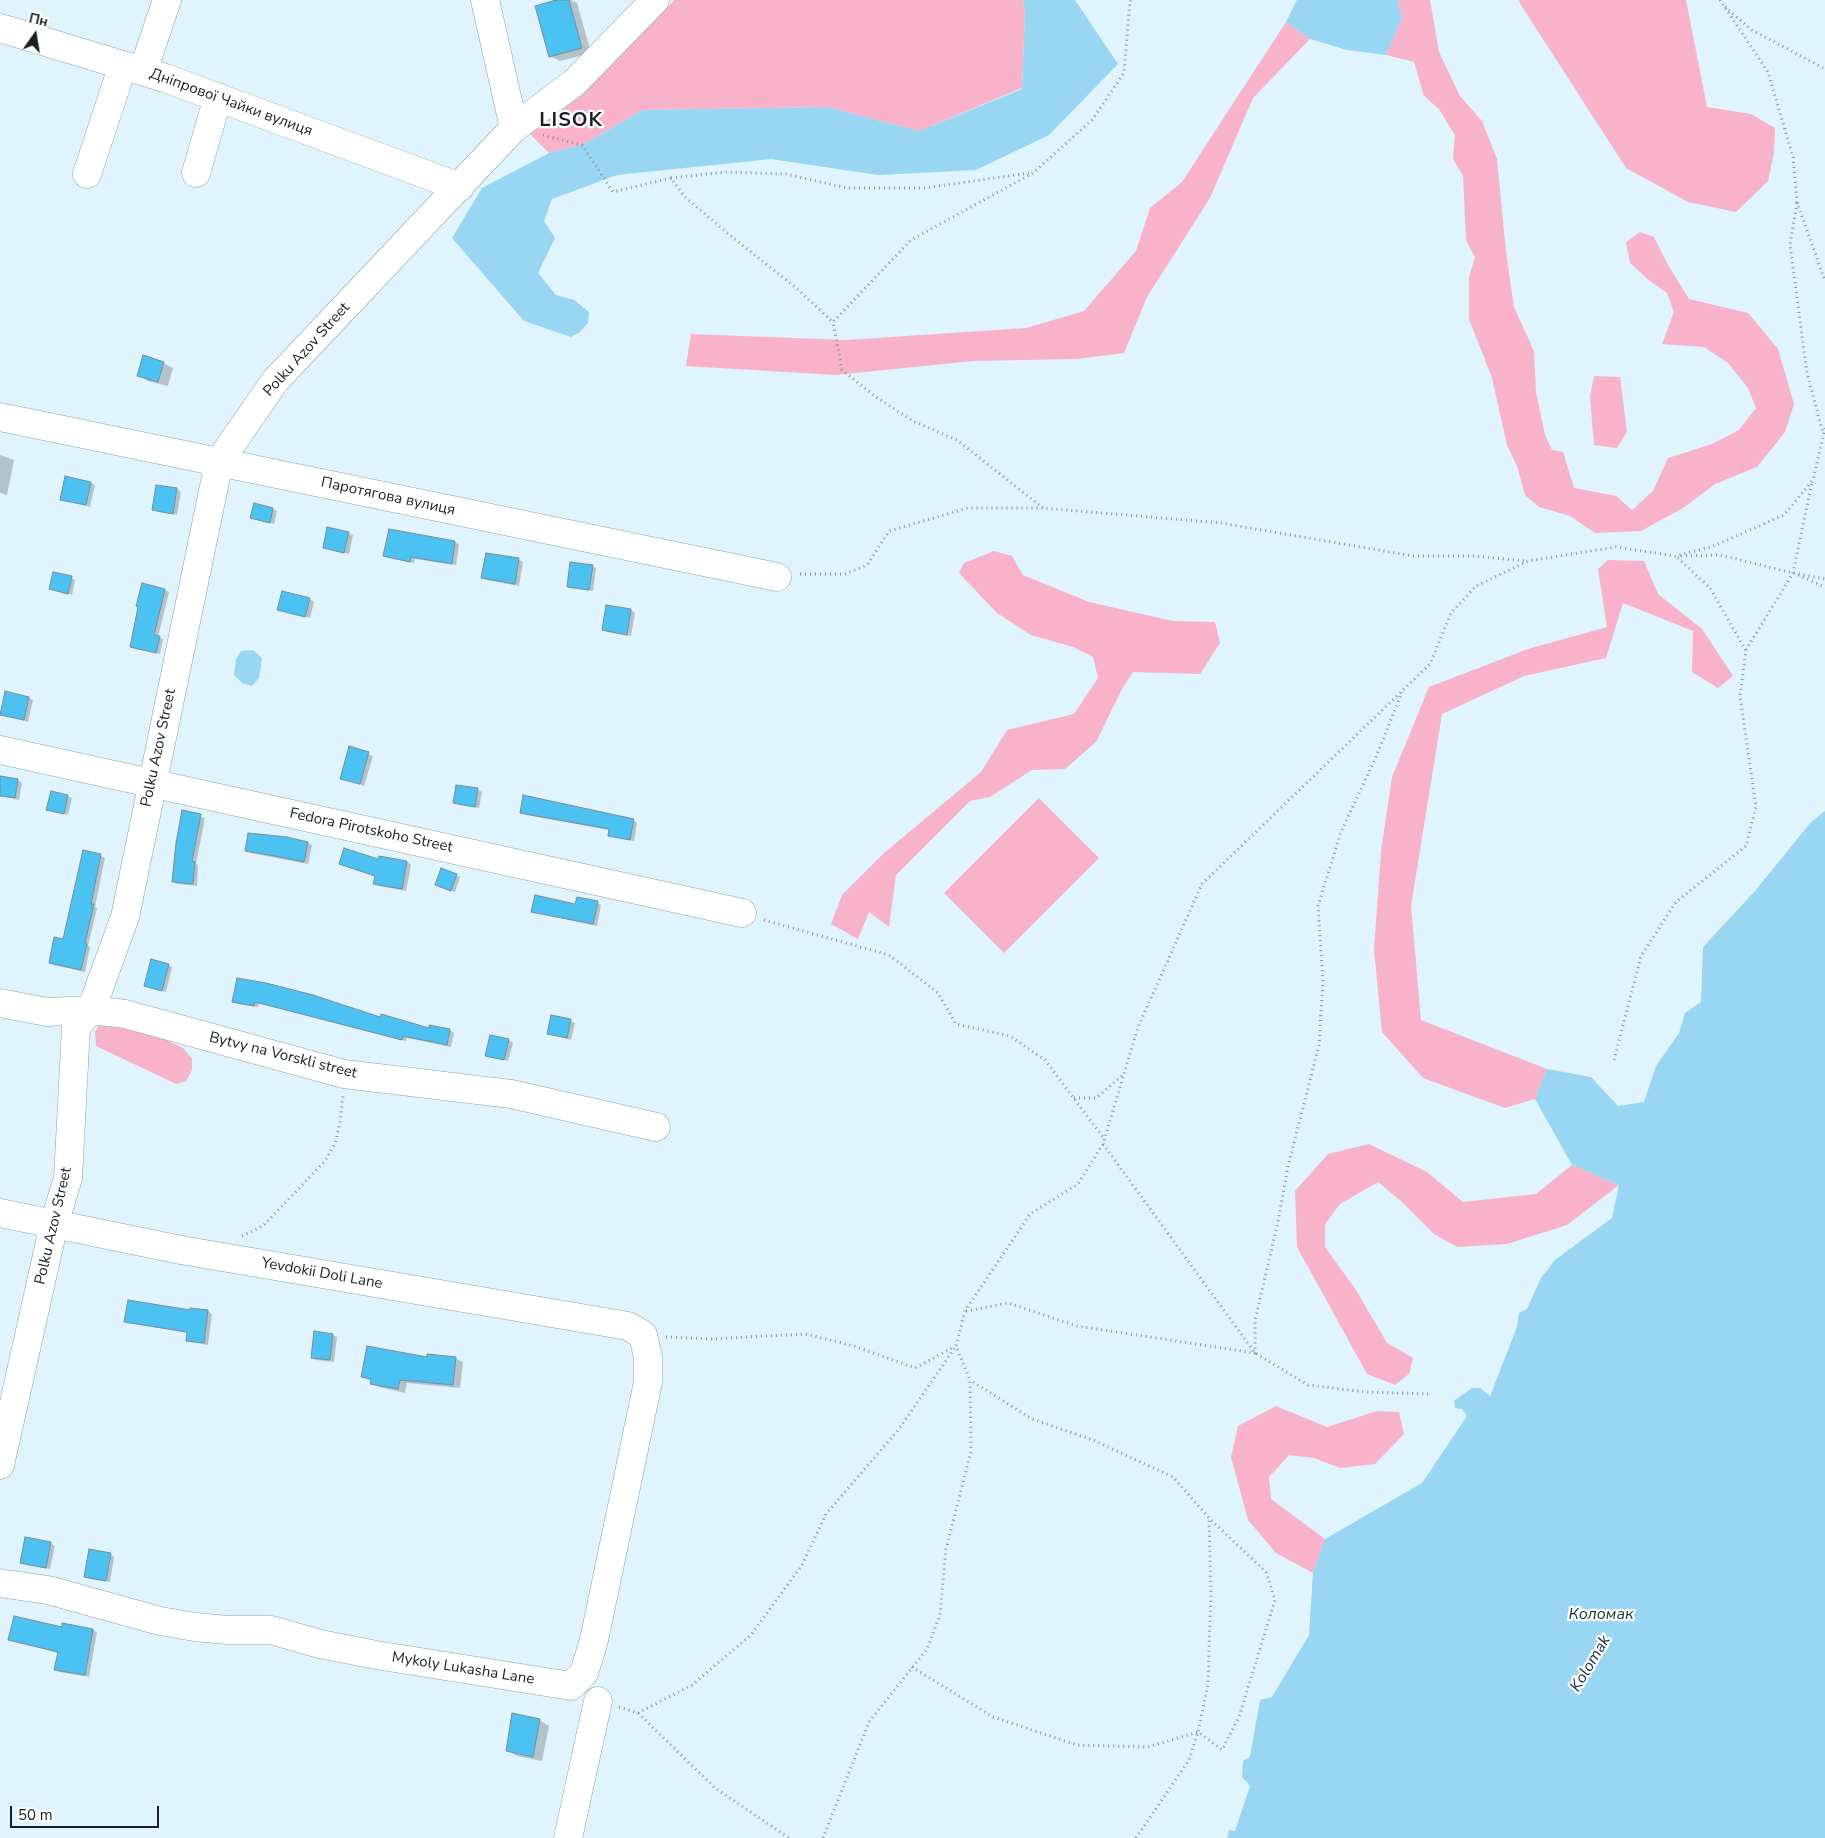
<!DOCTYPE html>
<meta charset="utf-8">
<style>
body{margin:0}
#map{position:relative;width:1825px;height:1838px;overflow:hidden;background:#e0f4fe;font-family:"Nunito Sans",sans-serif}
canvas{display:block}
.north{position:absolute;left:10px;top:10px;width:50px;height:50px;-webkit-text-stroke:4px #fff;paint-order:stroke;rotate:13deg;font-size:14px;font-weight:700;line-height:20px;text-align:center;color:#182023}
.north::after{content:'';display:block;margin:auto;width:18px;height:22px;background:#182023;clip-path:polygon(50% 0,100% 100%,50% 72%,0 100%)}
.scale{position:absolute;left:10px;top:1806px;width:149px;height:22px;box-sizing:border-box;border:2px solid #182023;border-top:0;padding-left:6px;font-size:15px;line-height:18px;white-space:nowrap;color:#182023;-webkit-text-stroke:4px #fff;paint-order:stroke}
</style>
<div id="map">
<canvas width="1825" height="1838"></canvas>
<div class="north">Пн</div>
<div class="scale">50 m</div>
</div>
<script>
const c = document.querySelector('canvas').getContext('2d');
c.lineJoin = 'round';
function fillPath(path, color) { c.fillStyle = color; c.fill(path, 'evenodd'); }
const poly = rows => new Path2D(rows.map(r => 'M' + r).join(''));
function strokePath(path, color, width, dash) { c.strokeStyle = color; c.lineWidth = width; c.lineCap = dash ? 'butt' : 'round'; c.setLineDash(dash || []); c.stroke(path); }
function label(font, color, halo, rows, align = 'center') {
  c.font = font + ' "Nunito Sans",sans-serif'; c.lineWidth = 4.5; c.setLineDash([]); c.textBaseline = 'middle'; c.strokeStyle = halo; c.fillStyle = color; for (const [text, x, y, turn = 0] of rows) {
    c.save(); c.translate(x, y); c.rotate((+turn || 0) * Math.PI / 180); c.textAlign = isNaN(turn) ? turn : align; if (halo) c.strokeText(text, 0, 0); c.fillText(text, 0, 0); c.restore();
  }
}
fillPath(poly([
 [675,0,1023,0,1025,13,1022,88,919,131,827,107,643,110,582,145,549,153,530,134],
 [1397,0,1430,0,1439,52,1460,96,1482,121,1497,159,1506,252,1514,307,1534,351,1536,392,1545,435,1552,450,1563,452,1574,488,1616,496,1632,510,1653,491,1668,458,1712,444,1739,430,1756,408,1748,388,1728,363,1704,347,1662,344,1674,312,1667,293,1650,281,1630,263,1626,242,1640,232,1654,237,1668,265,1689,299,1748,313,1778,349,1794,404,1785,432,1757,467,1715,484,1683,508,1641,531,1595,533,1570,516,1539,507,1525,495,1517,466,1507,445,1492,378,1469,319,1469,277,1475,257,1466,240,1463,176,1453,159,1455,135,1439,109,1424,96,1414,62,1386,55,1402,18],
 [1519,0,1686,0,1707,107,1751,114,1775,128,1774,153,1768,181,1736,212,1688,202,1626,168,1521,5],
 [1286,22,1310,39,1253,98,1210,198,1147,297,1124,353,1077,359,973,361,835,375,686,366,691,334,846,340,1026,328,1084,311,1136,251,1150,208,1182,182],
 [1594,376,1620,377,1627,432,1617,448,1594,445,1590,396],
 [994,551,1012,556,1023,575,1089,602,1173,621,1215,622,1220,643,1200,674,1133,672,1121,691,1096,742,1065,769,1032,770,990,797,970,801,896,875,889,927,869,912,858,939,831,924,842,895,884,853,981,772,1007,730,1074,714,1098,678,1093,657,1073,647,1031,635,997,613,959,573,964,563],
 [1608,560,1644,561,1658,594,1702,629,1733,676,1718,688,1692,672,1693,631,1623,603,1606,658,1524,676,1442,714,1411,906,1421,1020,1547,1069,1535,1099,1505,1108,1423,1078,1382,1032,1374,950,1381,851,1392,777,1429,687,1528,649,1607,627,1598,569],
 [1039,798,1099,858,1004,953,944,893],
 [101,1022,156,1035,183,1048,192,1059,192,1070,186,1081,176,1084,96,1046,95,1032],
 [1369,1144,1427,1172,1463,1202,1536,1194,1572,1165,1619,1185,1567,1225,1507,1244,1457,1247,1434,1234,1402,1202,1378,1182,1340,1204,1325,1224,1325,1247,1356,1290,1387,1343,1413,1358,1409,1374,1395,1385,1367,1374,1297,1247,1295,1191,1328,1154],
 [1276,1406,1327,1427,1377,1411,1399,1412,1404,1434,1375,1464,1340,1468,1314,1458,1289,1455,1269,1477,1271,1499,1325,1539,1313,1573,1276,1553,1248,1520,1231,1457,1238,1426]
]), '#f8b2c9');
fillPath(poly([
 [1023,0,1075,0,1118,64,1049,135,976,170,878,175,771,159,617,175,552,199,544,221,555,238,538,273,556,295,574,300,589,312,588,323,580,332,571,337,524,321,452,238,482,188,549,153,582,145,643,110,827,107,919,131,1022,89,1025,13],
 [1297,0,1397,0,1402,18,1386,55,1347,50,1310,39,1286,22],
 [253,650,262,658,259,678,252,686,242,683,234,675,236,659,241,651],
 [1825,811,1825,1838,1227,1838,1229,1830,1235,1831,1250,1786,1242,1777,1243,1761,1250,1757,1260,1700,1272,1697,1309,1635,1313,1573,1325,1539,1422,1483,1467,1416,1462,1409,1455,1408,1454,1401,1472,1388,1480,1388,1490,1396,1517,1327,1519,1313,1527,1309,1541,1278,1555,1260,1612,1218,1619,1185,1572,1165,1535,1099,1547,1069,1591,1077,1618,1106,1644,1102,1656,1066,1679,1033,1685,1013,1701,1002,1703,947,1755,891,1811,822]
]), '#98d6f3');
fillPath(poly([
 [561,0,571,0,577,3,591,53,560,61,550,56],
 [163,363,173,368,168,386,148,381,138,375],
 [0,455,14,460,7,495,0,493],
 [91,483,95,485,90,507,61,499],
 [177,489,181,492,177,515,158,512,154,510],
 [273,509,277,511,274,524,252,518],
 [328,528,353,535,349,554,324,547],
 [390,530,455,542,459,545,456,565,415,559,414,563,389,558,385,556],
 [487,554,519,560,523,562,519,586,487,580,483,578],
 [592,566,596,568,593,591,572,588,568,586],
 [71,577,75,580,72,595,51,589],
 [165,590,169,592,158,637,163,639,160,654,135,649,131,647],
 [309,599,314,602,310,618,279,610],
 [607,606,631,610,635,613,631,636,607,632,603,630],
 [29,698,33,700,28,722,1,714],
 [350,748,373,756,364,786,346,780],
 [2,778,18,780,22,783,19,800,0,795],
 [478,790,482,792,479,808,459,805,455,803],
 [67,796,72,798,68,815,48,809],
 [183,812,205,818,196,864,198,865,197,886,178,884,174,882],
 [522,813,633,820,637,823,634,841,614,837,609,835,610,830,526,815],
 [249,834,308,843,312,845,308,864,251,853,247,851],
 [100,855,105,858,95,907,97,908,88,946,90,947,85,972,54,965,50,962,64,940],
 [379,861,407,862,411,865,406,891,379,886,375,883,376,876,340,863],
 [456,875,460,877,455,892,441,887],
 [597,903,601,905,597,926,537,913,533,911],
 [168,965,172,967,166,992,146,986],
 [313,996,381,1018,430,1029,430,1027,450,1030,454,1033,451,1047,407,1038,406,1041,259,1003,258,1007,238,1004,234,1001],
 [570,1021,575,1023,571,1040,548,1033],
 [509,1040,513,1043,508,1061,487,1055],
 [191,1309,208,1311,212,1314,208,1345,191,1342,187,1340,188,1333,130,1323,126,1321,191,1312],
 [315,1333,333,1335,337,1337,334,1362,316,1360,312,1357],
 [428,1358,455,1358,463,1362,460,1388,407,1383,405,1393,379,1387,372,1383,372,1381,362,1377],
 [50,1543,55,1546,50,1569,26,1565,21,1562],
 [110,1554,114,1557,110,1582,90,1579,85,1576],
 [63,1628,93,1630,97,1632,89,1677,60,1672,56,1669,59,1653,10,1640],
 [539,1720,549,1726,542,1761,517,1756,508,1751]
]), '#0003');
const building = poly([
 [556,0,569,0,582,48,549,57,535,6,556,0],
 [143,355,164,362,158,382,137,376,143,355],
 [65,476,91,482,86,505,60,500,65,476],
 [156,485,177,488,173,514,152,510,156,485],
 [254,503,273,508,270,523,250,518,254,503],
 [327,527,349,532,344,553,323,548,327,527],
 [389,529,455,541,452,564,411,557,410,562,383,556,389,529],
 [486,553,519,558,515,584,481,578,486,553],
 [570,562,593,565,589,590,567,587,570,562],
 [53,572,72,576,68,594,49,589,53,572],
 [142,583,165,589,154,635,160,636,156,653,130,647,138,607,136,606,142,583],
 [282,591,310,598,305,617,277,610,282,591],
 [606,605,631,609,627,635,602,630,606,605],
 [5,691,29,697,24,720,0,715,5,691],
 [349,746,369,752,360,784,340,779,349,746],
 [0,776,18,779,15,798,0,796,0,776],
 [456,785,478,788,475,807,453,803,456,785],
 [51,791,68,795,64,814,46,810,51,791],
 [523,795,634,819,630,840,608,836,609,829,520,813,523,795],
 [182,810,201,814,192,861,195,862,193,884,172,882,176,843,182,810],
 [248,833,287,837,308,842,304,862,275,856,245,851,248,833],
 [344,848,378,859,379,856,407,861,402,889,373,884,375,876,339,864,344,848],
 [83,850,101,854,91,904,94,904,85,943,87,944,81,970,49,963,54,937,63,939,83,850],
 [441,868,457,874,451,891,435,885,441,868],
 [535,895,575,904,577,897,598,901,593,924,531,912,535,895],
 [151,959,169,964,162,991,144,986,151,959],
 [237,978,266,983,313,995,380,1017,381,1014,429,1028,429,1025,450,1029,447,1045,403,1036,402,1040,255,1002,254,1006,232,1002,237,978],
 [551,1015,571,1019,567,1038,547,1034,551,1015],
 [490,1035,509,1039,504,1060,485,1056,490,1035],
 [128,1300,190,1310,190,1308,208,1310,204,1343,186,1341,187,1332,124,1322,128,1300],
 [314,1331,333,1334,330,1360,311,1358,314,1331],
 [367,1346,427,1357,427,1354,456,1357,453,1385,400,1380,398,1389,370,1384,371,1379,361,1377,367,1346],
 [25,1537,51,1542,46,1568,20,1563,25,1537],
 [89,1549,111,1553,106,1581,84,1577,89,1549],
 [14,1616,62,1627,62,1623,93,1629,85,1675,54,1670,58,1652,8,1640,14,1616],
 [512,1713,540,1719,533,1757,506,1751,512,1713]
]);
fillPath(building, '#4bc2f1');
strokePath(building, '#7a8c95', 1);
const minor = poly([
 [485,0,514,128],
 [0,28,165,78,460,187],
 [143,71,167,0],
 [196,173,218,97],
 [87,174,123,65],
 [0,417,777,577],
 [0,750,742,913],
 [0,1003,47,1012,91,1010,125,1014,344,1074,511,1094,656,1127],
 [0,1213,181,1250,628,1326,643,1335,648,1357,648,1382,594,1640,584,1673,571,1686,376,1655,320,1644,271,1630,227,1630,195,1627,160,1621,48,1590,0,1583],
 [0,1465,54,1224,68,1178,76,1027,91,1010,125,917,219,462,275,381,514,128,575,82,655,0],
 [568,1838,598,1701]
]);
strokePath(minor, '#8ea1aa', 29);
strokePath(poly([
 [1720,0,1768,72,1793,157,1797,202,1825,281],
 [1725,7,1752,30,1825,69],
 [543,135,582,145,613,192,671,178,684,196,726,232,795,287,833,322],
 [671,178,726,172,786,174,847,188,924,188,1030,173],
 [1797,203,1790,245,1807,373,1823,433],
 [1043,508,957,440,913,421,876,397,842,370,833,322,911,240,1033,173,1092,120,1124,73,1130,1,1132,0],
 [1681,556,1720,555,1793,573,1825,579],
 [800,574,845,574,867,565,889,531,968,508,1043,508,1221,523,1413,556,1473,556,1526,561],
 [1798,575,1825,587],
 [1746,650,1793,573,1812,482],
 [764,920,889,955,938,993,956,1024,1010,1036,1045,1060,1105,1140],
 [1614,1060,1641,956,1676,902,1746,846,1756,807,1740,696,1746,651,1710,588,1676,556],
 [1074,1098,1096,1098,1124,1074],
 [1103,1144,1255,1353,1308,1385,1366,1392,1431,1394],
 [242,1236,263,1226,325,1161,335,1144,340,1122,343,1096],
 [966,1311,1008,1303,1077,1326,1255,1353,1255,1320,1278,1222,1288,1166,1319,1045,1323,981,1318,906,1341,832,1376,757,1402,692],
 [666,1337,710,1339,805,1334,854,1346,915,1368,954,1347],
 [912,1667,993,1717,1077,1745,1148,1747,1198,1732,1222,1750,1239,1717,1275,1600,1266,1572,1209,1518,1173,1477,1093,1440,1032,1419,970,1380],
 [619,1707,638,1713,715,1788,789,1838],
 [638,1713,692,1685,751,1635,802,1565,826,1514,899,1429,956,1346],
 [823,1838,869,1722,927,1649,940,1615,946,1549,971,1451,970,1380,956,1346,965,1311,1030,1214,1078,1184,1103,1144,1138,1027,1202,884,1430,664,1451,613,1476,586,1528,561,1616,547,1675,556,1711,547,1784,515,1813,480,1825,428],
 [1136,1838,1189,1760,1198,1732,1208,1684,1211,1593,1209,1519]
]), '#86949b', 3, [1, 4]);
strokePath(minor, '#fff', 28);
label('15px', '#182023', '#fff', [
 ["Дніпрової Чайки вулиця",231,103,20],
 ["Polku Azov Street",307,350,-48],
 ["Паротягова вулиця",388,497,12],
 ["Polku Azov Street",159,748,-78],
 ["Fedora Pirotskoho Street",371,831,12],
 ["Bytvy na Vorskli street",283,1056,14],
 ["Polku Azov Street",54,1226,-77],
 ["Yevdokii Doli Lane",322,1274,10],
 ["Mykoly Lukasha Lane",463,1669,9]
]);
label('italic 16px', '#1b2f39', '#fff', [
 ["Коломак",1601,1615],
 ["Kolomak",1591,1664,-59]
]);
c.letterSpacing = '1px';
label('bold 20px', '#182023', '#fff', [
 ["LISOK",571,121]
]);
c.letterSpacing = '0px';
</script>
